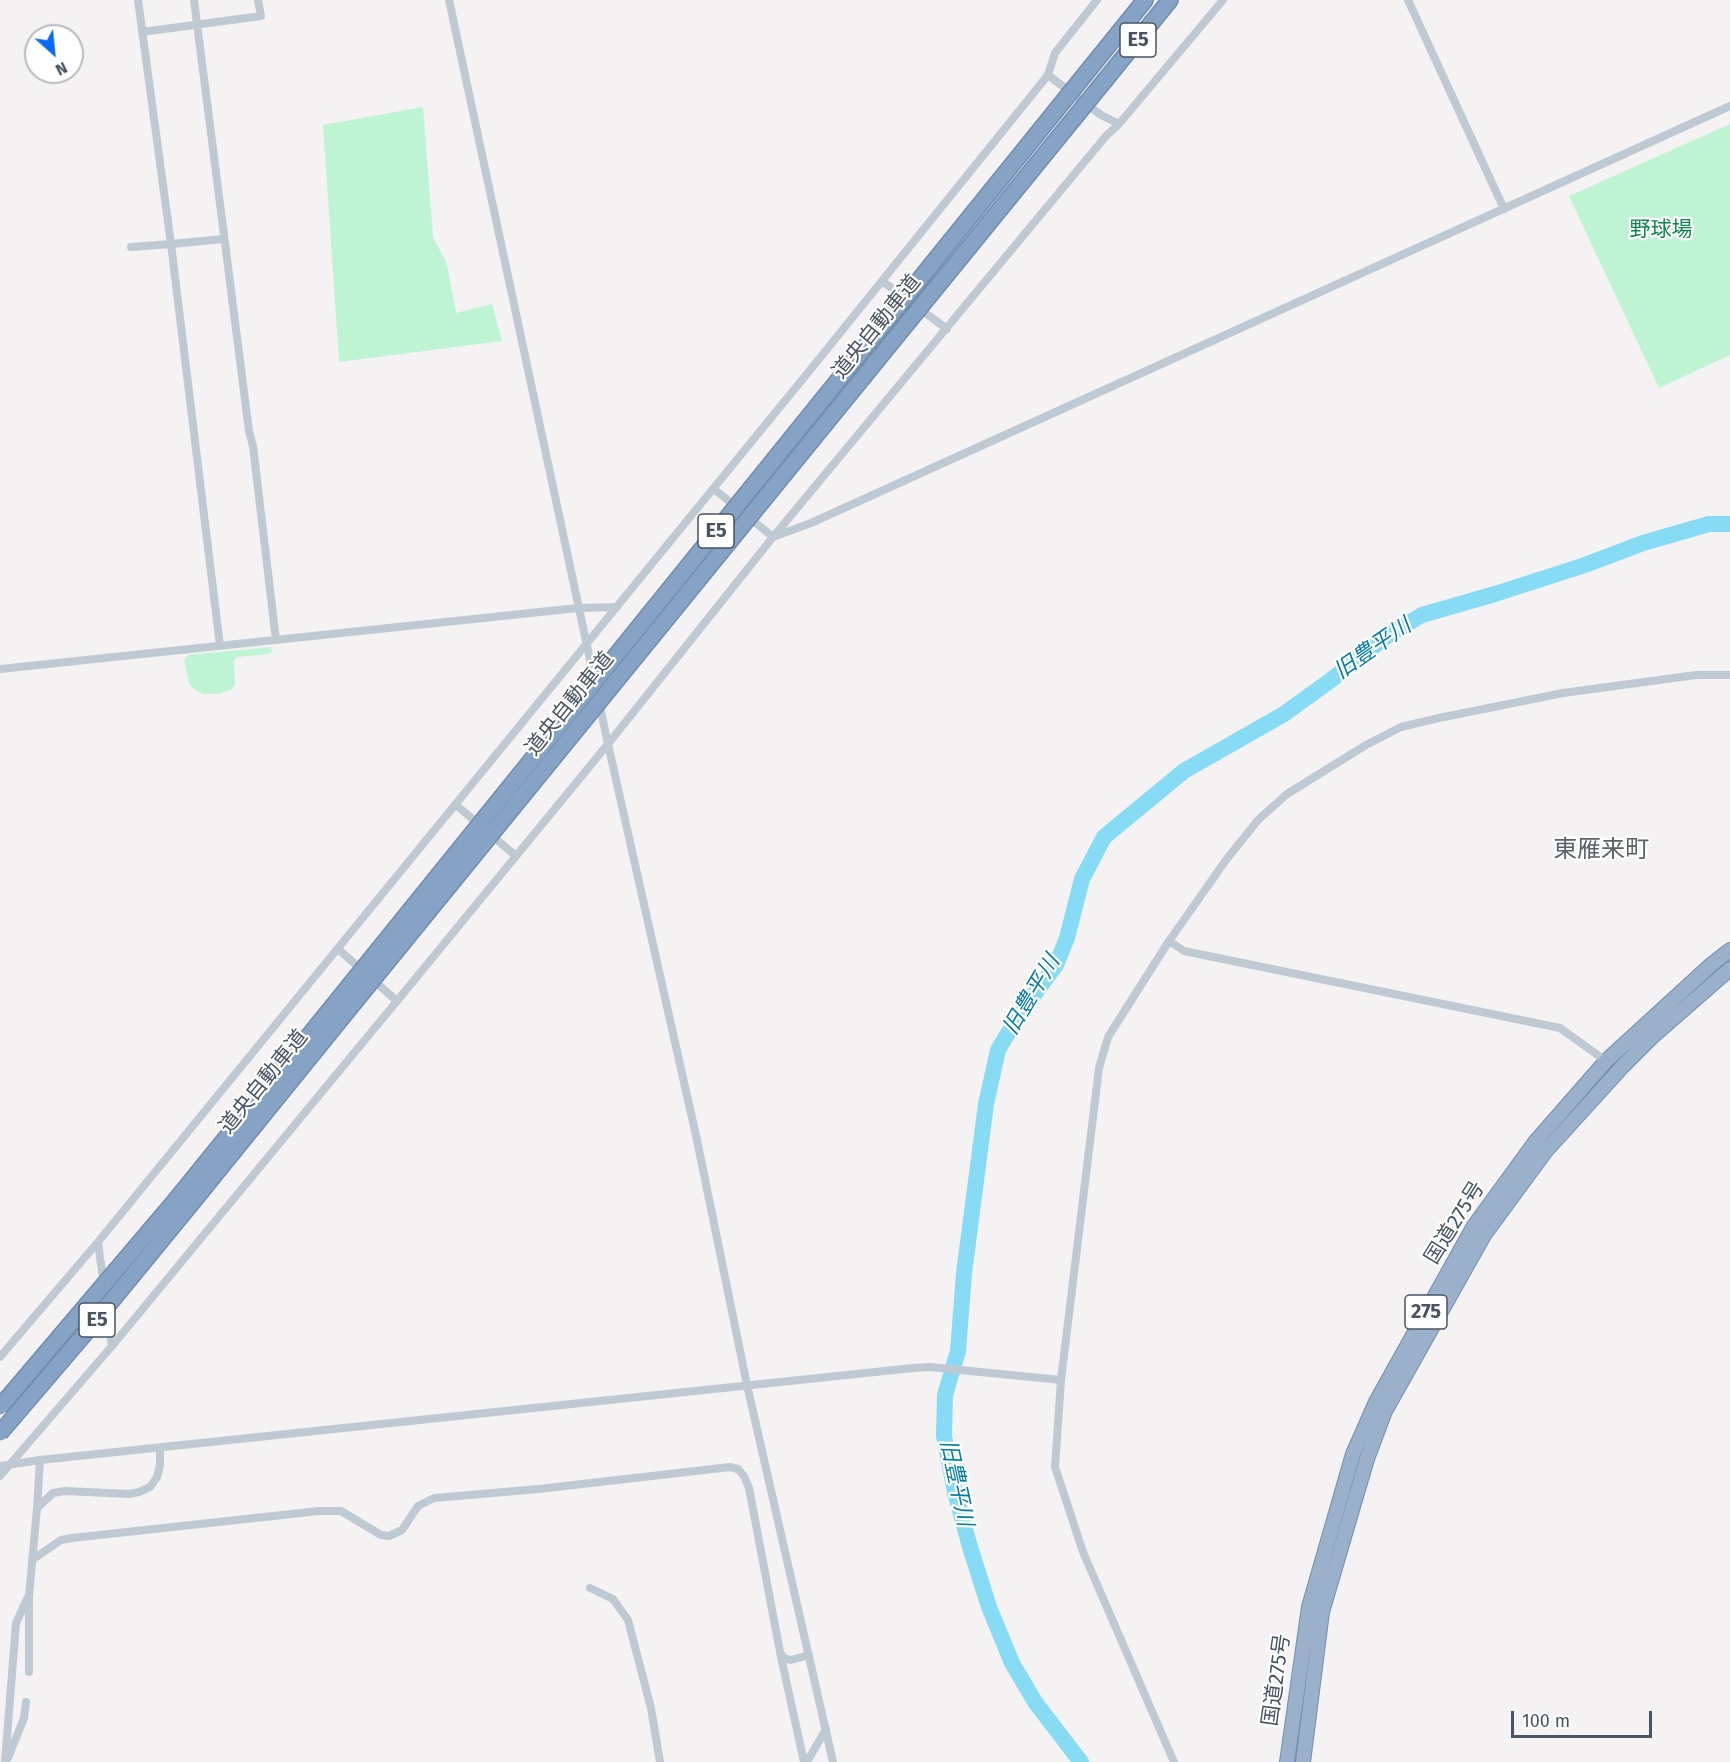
<!DOCTYPE html>
<meta charset="utf-8">
<style>
body{margin:0}
#map{position:relative;width:1730px;height:1762px;overflow:hidden;background:#f4f2f2;font-family:"Fira Sans",sans-serif}
canvas{display:block}
.north{position:absolute;left:24px;top:24px;width:60px;height:60px;box-sizing:border-box;background:#fff;border:2px solid #b6bbc0;border-radius:50%;rotate:153deg;font-size:16px;font-weight:700;line-height:24px;text-align:center;color:#485461}
.north::after{content:'';display:block;margin:auto;width:21px;height:27px;background:#096af7;clip-path:polygon(50% 0,100% 100%,50% 72%,0 100%)}
.scale{position:absolute;left:1511px;top:1711px;width:141px;height:27px;box-sizing:border-box;border:3px solid #485461;border-top:0;padding-left:8px;font-size:18px;line-height:21px;white-space:nowrap;color:#485461;-webkit-text-stroke:4px #fff;paint-order:stroke}
</style>
<div id="map">
<canvas width="1730" height="1762"></canvas>
<div class="north">N</div>
<div class="scale">100 m</div>
</div>
<script>
const c = document.querySelector('canvas').getContext('2d');
c.lineJoin = 'round';
function fillPath(path, color) { c.fillStyle = color; c.fill(path, 'evenodd'); }
const poly = rows => new Path2D(rows.map(r => 'M' + r).join(''));
function strokePath(path, color, width, dash) { c.strokeStyle = color; c.lineWidth = width; c.lineCap = dash ? 'butt' : 'round'; c.setLineDash(dash || []); c.stroke(path); }
function label(font, color, halo, rows, align = 'center') {
  c.font = font + ' "Fira Sans","Noto Sans JP",sans-serif'; c.lineWidth = 4.5; c.setLineDash([]); c.textBaseline = 'middle'; c.strokeStyle = halo; c.fillStyle = color; for (const [text, x, y, turn = 0] of rows) {
    c.save(); c.translate(x, y); c.rotate((+turn || 0) * Math.PI / 180); c.textAlign = isNaN(turn) ? turn : align; if (halo) c.strokeText(text, 0, 0); c.fillText(text, 0, 0); c.restore();
  }
}
fillPath(poly([
 [423,107,433,237,447,264,456,313,492,304,502,341,339,362,323,125],
 [1730,124,1730,355,1659,388,1569,196],
 [271,647,272,652,268,654,238,657,234,660,235,685,232,689,219,694,203,694,195,690,189,683,184,660,188,655]
]), '#bef4d4');
strokePath(poly([
 [1081,1762,1035,1702,1012,1663,989,1607,970,1547,955,1492,944,1436,945,1395,958,1351,964,1273,986,1104,998,1050,1019,1015,1056,965,1067,938,1082,879,1104,837,1184,771,1284,714,1331,680,1387,636,1422,615,1495,594,1585,565,1643,543,1709,524,1730,524]
]), '#88dbf4', 16);
const trunk = poly([
 [1287,1762,1309,1607,1353,1454,1376,1402,1474,1226,1536,1141,1606,1061,1712,964,1730,950],
 [1303,1762,1322,1612,1367,1459,1385,1411,1484,1235,1545,1152,1623,1066,1652,1037,1730,969]
]);
const motorway = poly([
 [1091,67,1145,0],
 [1106,79,1170,0],
 [179,1196,341,996],
 [191,1204,353,1004]
]);
strokePath(trunk, '#718db0', 16);
strokePath(motorway, '#718db0', 18);
strokePath(poly([
 [138,0,171,244,224,239],
 [194,0,249,431,253,446,276,640],
 [449,0,608,744,697,1140,747,1385,833,1762],
 [1408,0,1504,209],
 [142,32,261,16,258,0],
 [1048,75,1101,115,1119,124],
 [131,247,171,244,220,646],
 [882,281,947,329],
 [714,489,773,537,811,523,1730,106],
 [0,669,578,608,617,607],
 [456,805,516,856],
 [1169,941,1184,951,1560,1028,1606,1061],
 [338,949,397,1001],
 [98,1242,112,1346],
 [0,1357,98,1242,815,364,1048,75,1055,53,1097,0],
 [0,1466,40,1460,913,1368,930,1367,1061,1380],
 [0,1476,112,1346,397,1001,608,744,773,537,1106,136,1119,124,1223,0],
 [37,1508,53,1493,65,1491,129,1494,139,1492,150,1487,157,1477,160,1465,160,1447],
 [32,1560,61,1540,72,1538,319,1511,341,1511,381,1535,389,1536,402,1530,418,1506,434,1498,539,1489,730,1467,738,1469,744,1476,749,1488,781,1657,804,1762],
 [590,1588,613,1599,628,1620,651,1708,660,1762],
 [781,1654,784,1658,791,1660,809,1655],
 [29,1672,29,1596,37,1508,40,1460],
 [8,1758,24,1718,26,1702],
 [5,1762,16,1623,27,1599],
 [807,1762,826,1729],
 [1174,1762,1083,1552,1055,1467,1061,1380,1099,1068,1108,1037,1169,941,1226,860,1258,820,1287,794,1366,745,1401,727,1439,718,1563,693,1696,675,1730,675]
]), '#bfc9d2', 8);
strokePath(trunk, '#9bb1cb', 14);
strokePath(motorway, '#86a2c4', 15);
const motorwayBridge = poly([
 [341,996,1091,67],
 [353,1004,1106,79],
 [0,1407,179,1196],
 [0,1433,83,1336,191,1204]
]);
strokePath(motorwayBridge, '#718db0', 18, []);
strokePath(motorwayBridge, '#86a2c4', 15);
for (const [x, y, w] of [
 [1138,40,36],
 [716,531,36],
 [1426,1312,42],
 [97,1320,36]
]) { const box = new Path2D(); box.roundRect(x - w / 2, y - 17, w, 34, 4.5); c.fillStyle = '#fff'; c.fill(box); strokePath(box, '#485461', 1.5); }
label('bold 20px', '#485461', null, [
 ["E5",1138,40],
 ["E5",716,531],
 ["275",1426,1312],
 ["E5",97,1320]
]);
label('21px', '#0f864e', '#fff', [
 ["野球場",1661,230]
]);
label('21px', '#485461', '#fff', [
 ["道央自動車道",877,327,-51],
 ["道央自動車道",570,704,-51],
 ["道央自動車道",264,1082,-51],
 ["国道275号",1455,1223,-58],
 ["国道275号",1277,1680,-82]
]);
label('italic 22px', '#037ca2', '#fff', [
 ["旧豊平川",1373,649,-35],
 ["旧豊平川",1032,995,-59],
 ["旧豊平川",956,1483,78]
]);
label('24px', '#5d6268', '#fff', [
 ["東雁来町",1601,850]
]);
</script>
